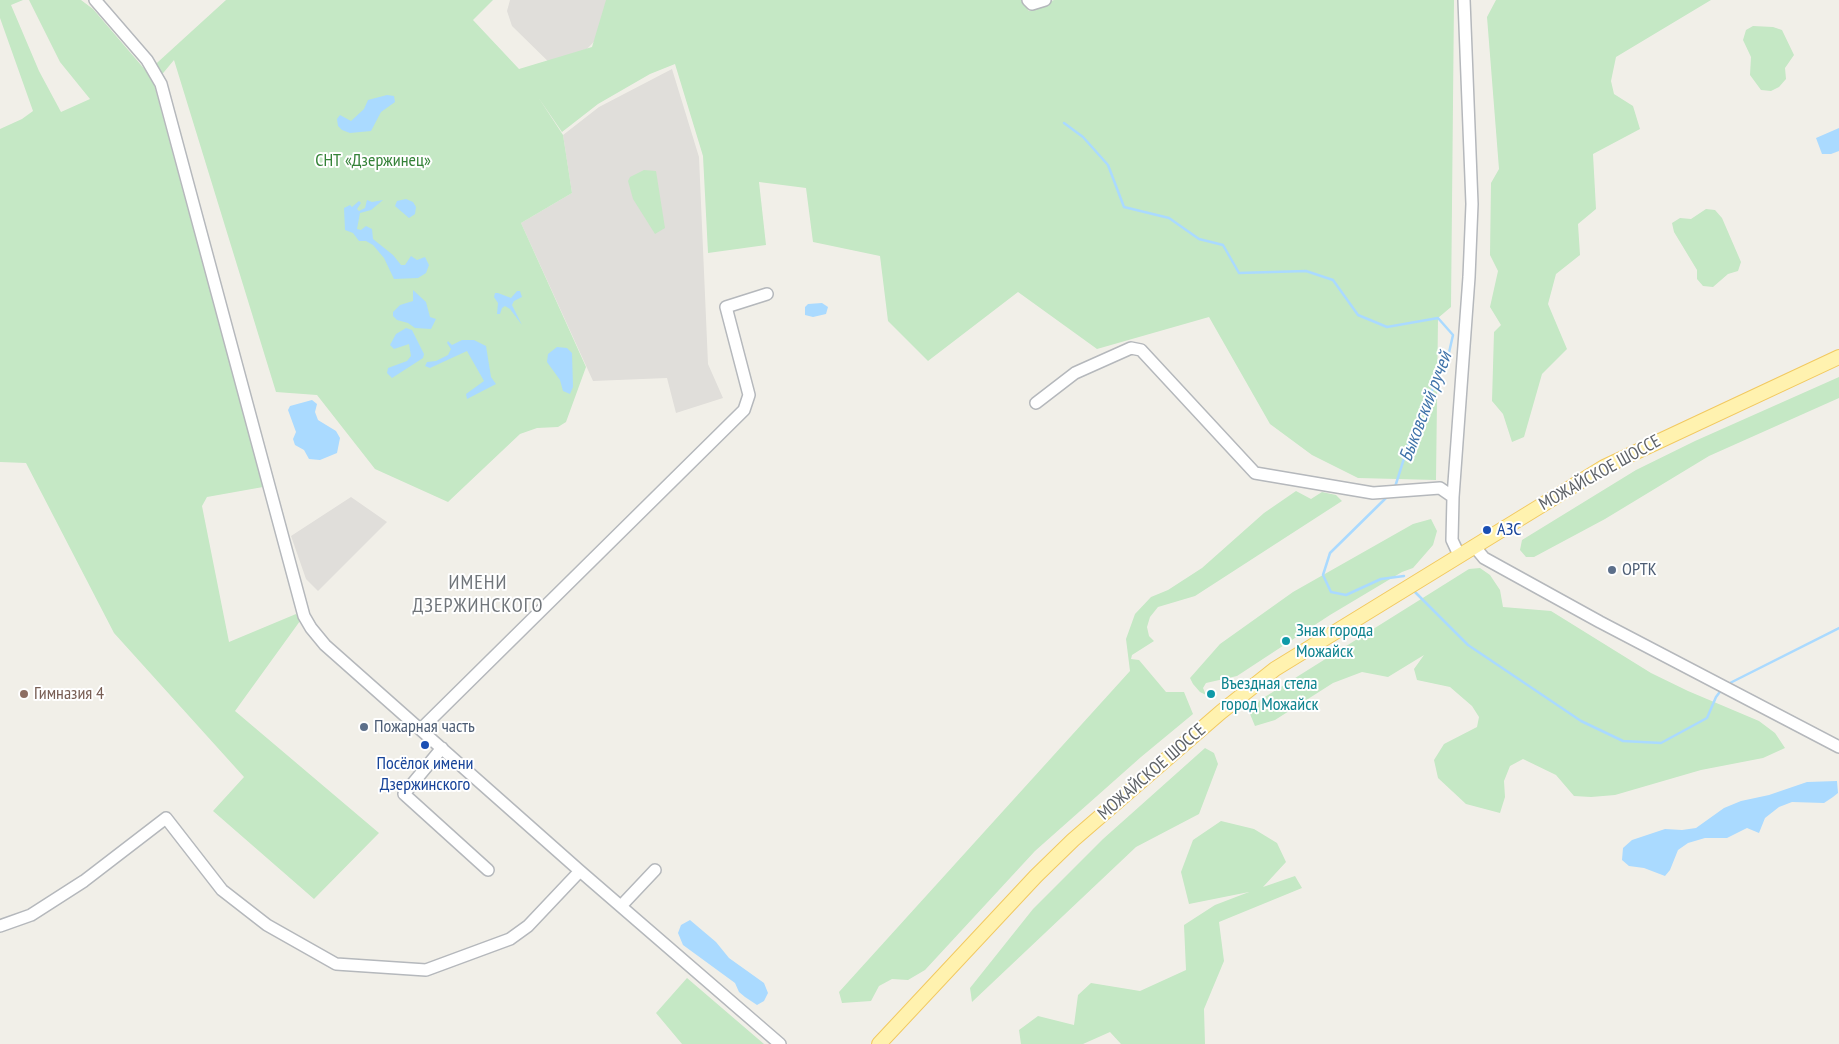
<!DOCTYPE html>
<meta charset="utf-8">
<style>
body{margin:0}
canvas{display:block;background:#f1efe8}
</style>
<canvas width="1839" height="1044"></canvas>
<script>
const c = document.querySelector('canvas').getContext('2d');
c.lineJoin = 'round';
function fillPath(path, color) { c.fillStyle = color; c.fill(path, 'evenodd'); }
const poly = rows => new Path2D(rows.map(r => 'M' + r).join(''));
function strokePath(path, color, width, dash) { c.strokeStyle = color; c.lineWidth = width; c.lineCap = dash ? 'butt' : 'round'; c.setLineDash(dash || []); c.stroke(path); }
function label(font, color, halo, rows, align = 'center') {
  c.font = font + ' "PT Sans Narrow",sans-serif'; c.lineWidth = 4; c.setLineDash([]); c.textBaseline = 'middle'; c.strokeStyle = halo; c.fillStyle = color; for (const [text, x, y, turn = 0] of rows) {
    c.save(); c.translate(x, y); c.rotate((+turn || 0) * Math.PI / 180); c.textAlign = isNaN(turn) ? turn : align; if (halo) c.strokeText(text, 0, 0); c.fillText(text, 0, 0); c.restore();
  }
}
fillPath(poly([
 [510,0,634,0,562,75,512,26,507,11],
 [672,69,699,157,708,364,723,398,676,413,667,378,593,381,521,223,572,193,563,135,599,107],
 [351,497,387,522,318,591,306,579,291,536]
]), '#e0deda');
fillPath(poly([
 [0,0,23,0,11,5,39,71,61,112,90,99,60,62,29,0,81,0,93,9,147,72,226,0,493,0,473,20,519,69,592,47,606,0,1021,0,1029,11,1054,0,1454,0,1451,307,1438,318,1436,480,1358,478,1312,455,1270,424,1209,317,1097,349,1018,292,928,361,888,321,880,256,813,242,806,188,759,182,766,245,708,253,703,156,675,64,650,74,598,104,562,132,538,97,563,135,572,193,521,223,586,367,566,422,558,427,537,428,520,434,448,502,375,469,317,395,276,392,174,60,154,84,263,487,207,497,202,506,229,642,296,614,300,621,235,711,379,833,314,899,213,811,244,777,114,633,26,463,0,462,0,129,22,119,33,111,0,18],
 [1496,0,1711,0,1616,57,1611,81,1614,94,1633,106,1640,129,1593,154,1596,209,1578,224,1580,255,1556,274,1548,304,1567,349,1542,374,1524,437,1512,442,1503,414,1492,401,1494,332,1501,325,1490,307,1498,271,1490,255,1491,183,1499,169,1487,17],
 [1753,26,1773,27,1782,30,1794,55,1785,68,1786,79,1779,87,1771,91,1761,90,1750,75,1751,57,1743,40,1746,30],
 [644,170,656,171,665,228,655,234,633,199,628,181,630,177],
 [1706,209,1715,210,1722,218,1741,262,1738,271,1728,274,1713,287,1703,286,1697,279,1697,270,1674,232,1672,223,1680,218,1691,219],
 [1839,377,1839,398,1709,456,1605,519,1534,557,1526,557,1520,550,1522,540,1636,470,1695,441],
 [1296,491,1311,499,1322,492,1336,495,1342,501,1195,596,1158,607,1150,617,1147,627,1149,636,1154,641,1132,655,1131,659,1139,660,1166,692,1184,692,1193,714,1141,757,1035,851,925,970,908,980,892,979,879,986,871,1001,842,1003,839,992,1130,671,1126,639,1135,614,1151,597,1168,590,1202,568,1264,513],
 [1431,519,1437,531,1433,545,1413,568,1402,572,1330,615,1237,676,1206,683,1203,688,1206,695,1200,692,1193,684,1190,678,1220,644,1293,592,1413,524],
 [1480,568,1490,575,1500,590,1503,607,1551,611,1651,673,1688,691,1759,721,1775,733,1785,748,1763,758,1701,770,1615,795,1591,797,1574,796,1556,775,1523,759,1510,766,1504,781,1505,797,1500,813,1466,804,1438,778,1434,760,1444,744,1477,727,1479,717,1472,706,1450,687,1417,680,1414,669,1424,655,1388,677,1362,672,1333,683,1275,720,1255,726,1250,714,1260,700,1469,569],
 [1205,748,1214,753,1218,764,1199,814,1136,847,972,1002,970,988,1033,909,1103,839],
 [1221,821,1254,829,1277,843,1286,862,1263,887,1295,876,1302,888,1219,922,1224,961,1204,1009,1205,1044,1121,1044,1110,1032,1083,1044,1021,1044,1019,1030,1038,1016,1074,1025,1078,995,1091,983,1140,991,1186,970,1184,925,1215,905,1249,892,1189,904,1181,872,1193,840],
 [687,978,764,1044,682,1044,656,1013]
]), '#c5e8c5');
fillPath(poly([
 [387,95,394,96,395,102,381,112,371,131,350,133,342,130,338,126,337,119,340,115,351,121,364,109,368,100],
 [1839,128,1839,151,1831,154,1822,154,1816,138],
 [406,199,413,202,416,207,415,214,409,218,395,206,397,201],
 [367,200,372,202,383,200,371,210,360,213,357,229,361,230,366,226,372,229,373,239,393,255,401,265,405,265,411,256,417,260,425,257,429,265,426,273,418,278,394,279,384,258,373,245,366,241,359,241,353,233,345,230,344,208,350,205,352,207,359,201,361,203,357,209,359,211,365,208],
 [413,290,426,302,430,317,436,319,431,329,415,328,408,323,397,320,393,316,393,312,400,305,413,301],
 [517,291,520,291,522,297,514,301,512,305,522,325,510,309,505,306,502,308,500,314,497,314,498,303,494,297,495,293,498,293,511,298],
 [822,303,828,307,826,314,813,317,805,315,805,307,808,304],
 [406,328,412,330,424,354,423,358,392,378,387,373,388,368,407,361,411,356,409,344,394,349,390,345,396,334],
 [462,340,474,340,486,346,491,377,496,384,467,399,466,394,484,381,467,351,430,368,425,366,427,362,436,361,448,355,451,349,447,343,448,341,452,345],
 [557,347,567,348,572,353,573,387,570,394,563,391,560,380,547,362,548,354],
 [312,400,317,404,315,412,318,420,336,431,340,438,337,453,320,460,309,459,304,450,295,445,293,439,296,432,288,410,290,406],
 [1837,781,1838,793,1833,797,1824,803,1792,802,1779,807,1765,818,1759,833,1747,828,1727,838,1705,838,1688,843,1678,850,1670,870,1665,876,1644,868,1629,866,1622,860,1623,848,1632,840,1665,829,1682,830,1696,828,1724,808,1741,801,1769,795,1807,782],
 [690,920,716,942,729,958,764,983,768,993,764,1001,757,1005,745,997,739,992,735,983,683,945,678,933,681,925]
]), '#aadaff');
strokePath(poly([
 [1064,123,1083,137,1108,165,1124,207,1169,218,1199,239,1223,245,1239,273,1306,271,1333,280,1358,315,1387,327,1438,318,1453,335,1448,357,1413,430,1395,487],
 [1389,495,1330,553,1323,575,1331,592,1346,595,1381,579,1404,576],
 [1415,592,1468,645,1581,721,1623,741,1661,743,1707,718,1716,697,1722,689],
 [1726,685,1839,628]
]), '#aadaff', 2.5);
const minor = poly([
 [95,0,147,60,161,84,304,616,311,628,325,645,580,871,780,1044],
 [1028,0,1032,4,1045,0],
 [1036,403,1075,373,1131,348,1141,350,1255,473,1373,493,1440,488,1453,497],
 [1474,546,1484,558,1600,622,1839,747],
 [1459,555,1452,540,1453,497,1469,277,1472,204,1464,0],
 [421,729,744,410,749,395,726,307,767,294],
 [442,748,404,794,488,870],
 [621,906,655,870],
 [0,926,31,915,84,881,166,818,222,890,267,925,336,964,426,970,510,939,528,926,580,871]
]);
const major = poly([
 [879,1044,1036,876,1073,840,1221,712,1275,669,1604,467,1839,357]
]);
strokePath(minor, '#b5b8bc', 14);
strokePath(major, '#f2c960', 16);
strokePath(minor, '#fff', 11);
strokePath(major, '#fff2af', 14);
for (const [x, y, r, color] of [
 [1487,530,5,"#1a4fb4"],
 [1612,570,5,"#5c6f8a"],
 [1286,641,5,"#0f9aa8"],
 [24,694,5,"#8d6e63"],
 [1211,694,5,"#0f9aa8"],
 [364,727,5,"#5c6f8a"],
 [425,745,5,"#1a4fb4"]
]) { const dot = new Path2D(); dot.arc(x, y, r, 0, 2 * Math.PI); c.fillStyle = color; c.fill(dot); strokePath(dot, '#fff', 2); }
label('18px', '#348238', '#fff', [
 ["СНТ «Дзержинец»",373,161]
]);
label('18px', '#5f6368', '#fff', [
 ["МОЖАЙСКОЕ ШОССЕ",1600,473,-29],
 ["МОЖАЙСКОЕ ШОССЕ",1152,772,-41]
]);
label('18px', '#164399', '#fff', [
 ["АЗС",1497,530],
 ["Посёлок имени",425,764,"center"],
 ["Дзержинского",425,785,"center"]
], 'left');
label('18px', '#4e5e75', '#fff', [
 ["ОРТК",1622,570],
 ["Пожарная часть",374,727]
], 'left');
label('18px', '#0d838f', '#fff', [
 ["Знак города",1296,631],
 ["Можайск",1296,652],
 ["Въездная стела",1221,684],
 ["город Можайск",1221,705]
], 'left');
label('18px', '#785e54', '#fff', [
 ["Гимназия 4",34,694]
], 'left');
label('italic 19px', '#4174aa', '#fff', [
 ["Быковский ручей",1426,407,-69]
]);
c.letterSpacing = '1px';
label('20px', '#70757a', '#fff', [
 ["ИМЕНИ",478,583],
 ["ДЗЕРЖИНСКОГО",478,606]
]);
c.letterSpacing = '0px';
</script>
